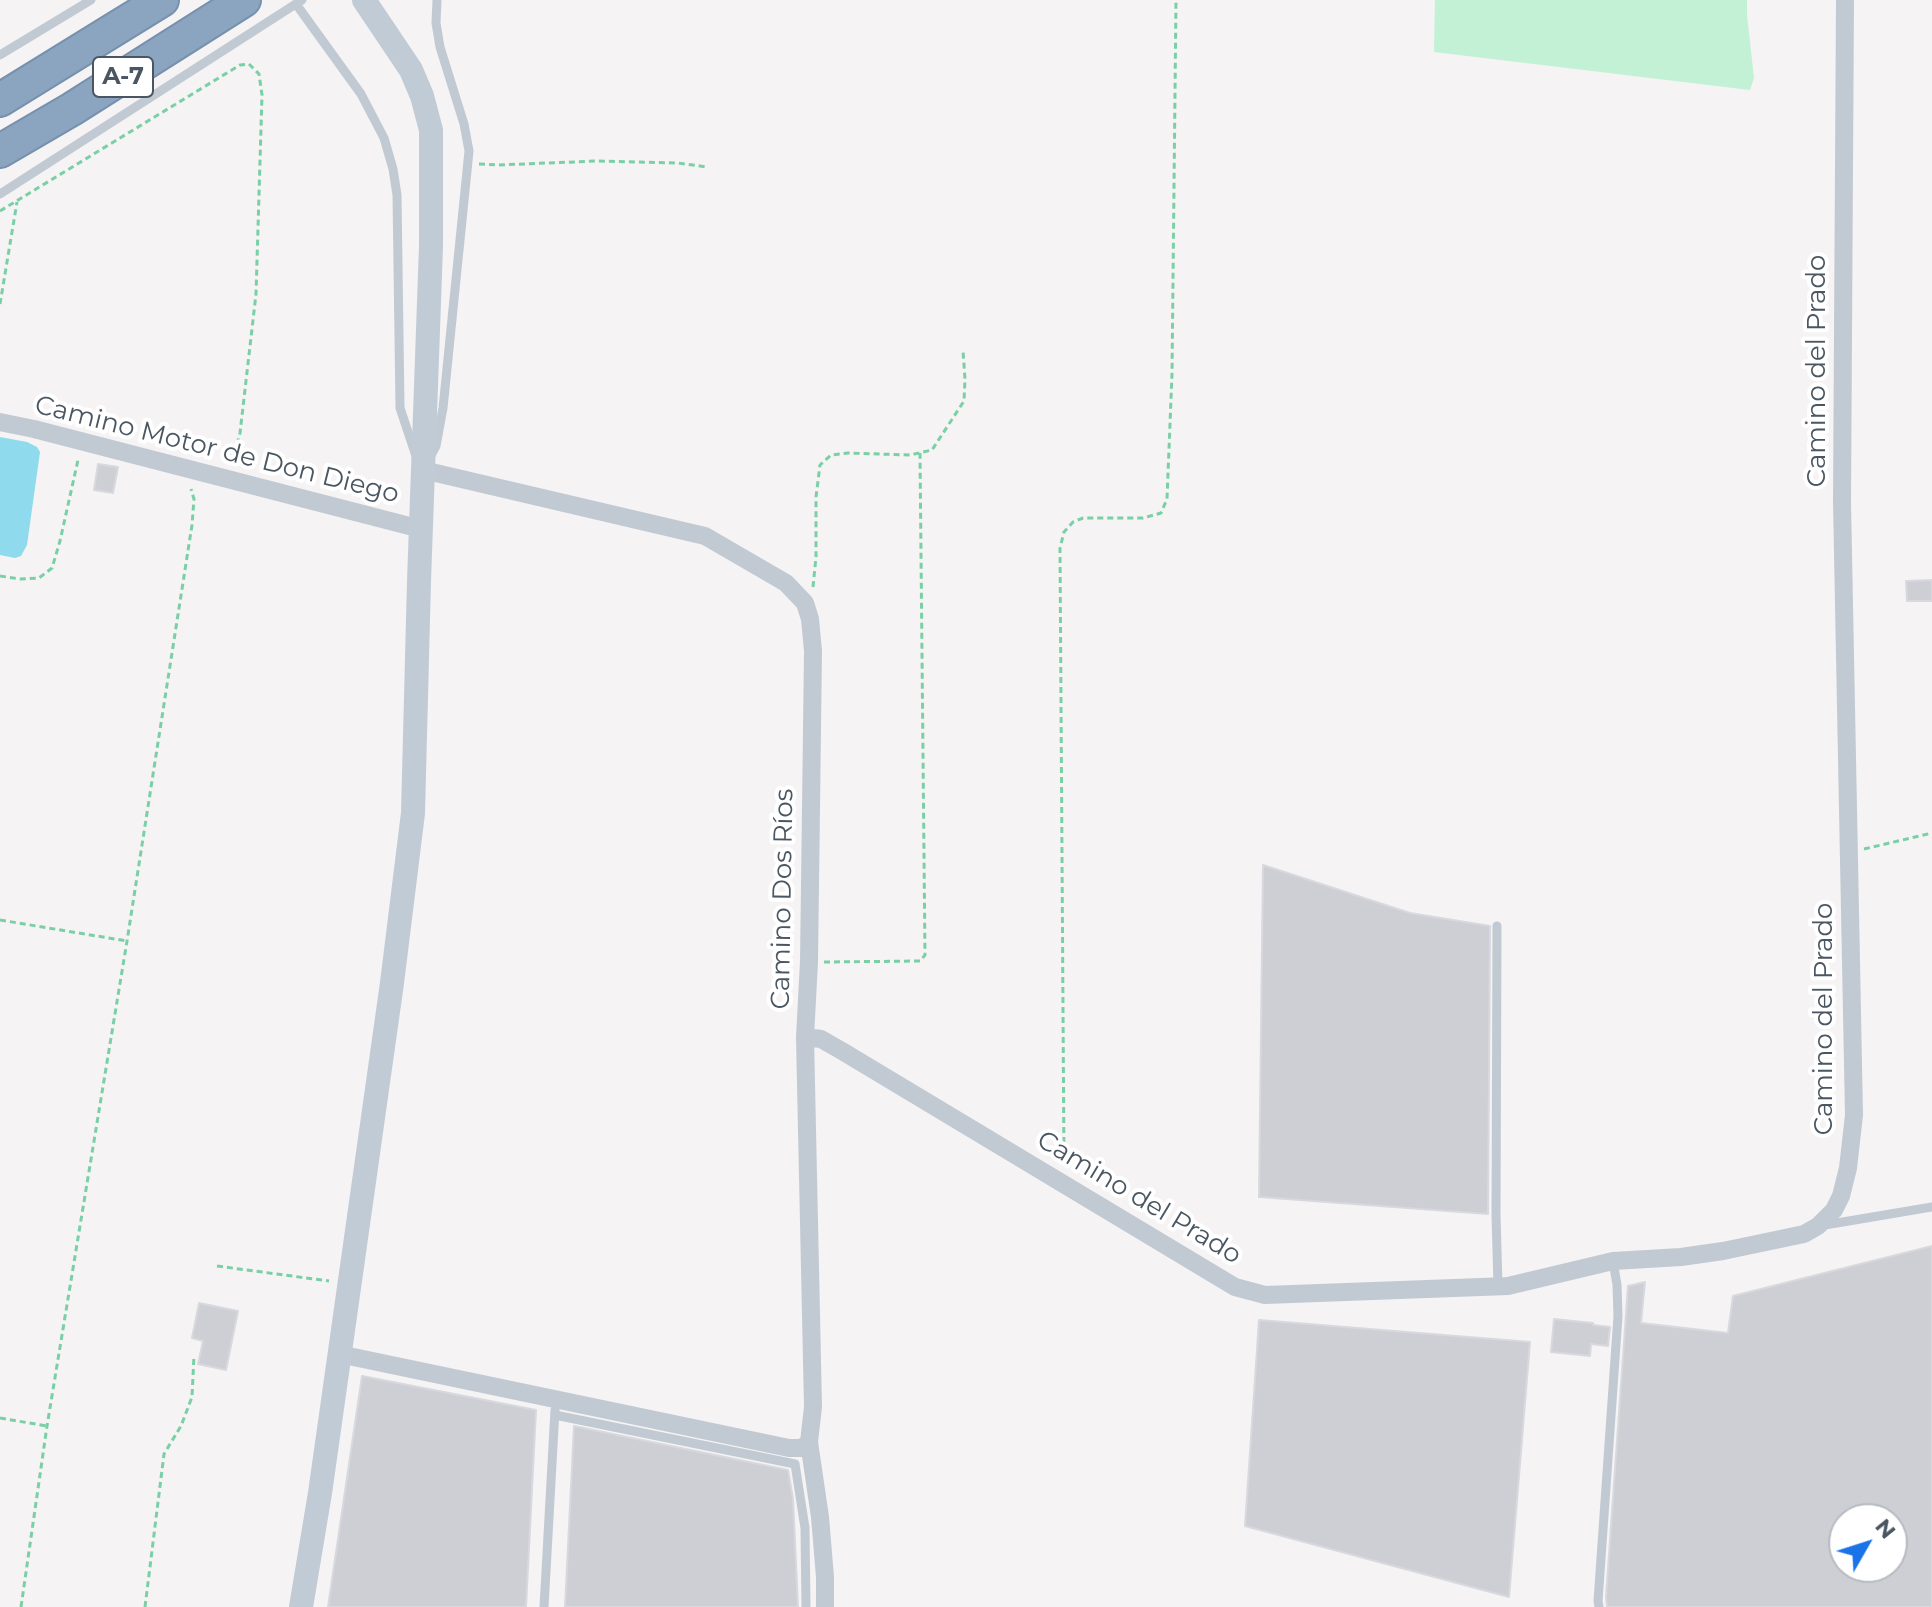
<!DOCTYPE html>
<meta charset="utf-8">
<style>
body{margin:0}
#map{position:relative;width:1932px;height:1607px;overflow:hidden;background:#f5f3f3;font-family:Montserrat,sans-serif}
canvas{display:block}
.north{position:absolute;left:1828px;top:1503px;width:80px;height:80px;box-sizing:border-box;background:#fff;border:2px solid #b7bbc0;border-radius:50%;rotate:51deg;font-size:22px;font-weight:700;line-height:32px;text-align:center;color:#4a5661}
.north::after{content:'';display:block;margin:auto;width:28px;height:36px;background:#1a73e8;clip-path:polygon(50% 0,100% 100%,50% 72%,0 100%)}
</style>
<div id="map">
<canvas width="1932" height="1607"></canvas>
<div class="north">N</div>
</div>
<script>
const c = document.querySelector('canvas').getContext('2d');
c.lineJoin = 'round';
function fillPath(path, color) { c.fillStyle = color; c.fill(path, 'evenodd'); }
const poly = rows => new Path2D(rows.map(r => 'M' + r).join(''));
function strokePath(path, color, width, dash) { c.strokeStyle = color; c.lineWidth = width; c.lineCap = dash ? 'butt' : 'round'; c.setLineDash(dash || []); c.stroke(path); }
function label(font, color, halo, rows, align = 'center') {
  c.font = font + ' Montserrat,sans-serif'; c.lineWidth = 8; c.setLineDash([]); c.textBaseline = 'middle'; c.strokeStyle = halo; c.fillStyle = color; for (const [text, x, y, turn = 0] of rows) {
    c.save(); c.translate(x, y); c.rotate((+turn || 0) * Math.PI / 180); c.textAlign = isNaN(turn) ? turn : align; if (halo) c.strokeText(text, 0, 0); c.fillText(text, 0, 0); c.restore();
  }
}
fillPath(poly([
 [1435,0,1747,0,1747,15,1754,78,1750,90,1434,52]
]), '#c3f1d5');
fillPath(poly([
 [0,437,27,442,37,447,40,452,27,545,21,556,15,558,0,555]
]), '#90daee');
const building = poly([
 [98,464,118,467,113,493,94,490,98,464],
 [1932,580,1932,601,1907,601,1906,581,1932,580],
 [1263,865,1410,913,1490,926,1488,1214,1259,1197,1263,865],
 [1932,1246,1932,1607,1607,1607,1606,1597,1628,1286,1645,1282,1641,1323,1728,1333,1733,1296,1932,1246],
 [1844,1519,1892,1519,1892,1567,1844,1567,1844,1519],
 [199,1303,238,1311,226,1370,198,1364,203,1341,192,1338,199,1303],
 [1554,1319,1593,1323,1593,1325,1610,1327,1608,1346,1591,1344,1590,1356,1551,1352,1554,1319],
 [1259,1320,1530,1342,1509,1597,1245,1526,1259,1320],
 [362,1376,536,1410,526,1607,328,1607,362,1376],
 [574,1426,788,1470,793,1499,798,1607,565,1607,574,1426]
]);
fillPath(building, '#cdcfd5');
strokePath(building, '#d7d9de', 2);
const motorway = poly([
 [0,100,162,0],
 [0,151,72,109,244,0]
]);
strokePath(motorway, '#7690ad', 36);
strokePath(poly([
 [479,164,498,165,597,161,678,163,707,167],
 [0,211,240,65,249,64,259,74,262,95,256,294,240,433,232,464],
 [0,304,17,202],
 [0,576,20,579,39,578,52,568,60,541,78,460],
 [813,587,816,557,816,497,820,465,831,455,848,453,910,455,932,450,964,401,965,379,963,351],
 [1864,849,1932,833],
 [0,920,127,941],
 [824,962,920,961,925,955,920,453],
 [1064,1163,1060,548,1064,532,1073,522,1083,518,1143,518,1161,513,1167,499,1172,374,1176,0],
 [217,1266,329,1281],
 [0,1418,47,1426],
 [21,1607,47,1426,127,941,192,525,194,499,191,489],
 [145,1607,164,1454,181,1426,192,1397,194,1355]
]), '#7ad0a6', 3, [6, 4]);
strokePath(poly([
 [296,4,361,94,384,138,393,169,397,195,400,408,416,456],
 [0,55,91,0],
 [0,194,302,0],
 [430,457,436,446,443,408,469,151,464,124,440,47,436,23,437,0],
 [1497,926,1496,1214,1498,1287],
 [1825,1225,1932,1207],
 [555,1415,795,1464,805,1528,806,1607],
 [544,1607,555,1410],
 [1599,1607,1598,1601,1618,1316,1617,1285,1613,1261]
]), '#c1cad2', 9);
strokePath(poly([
 [0,422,34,429,421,529],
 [423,470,705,536,786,583,805,603,810,619,813,651,809,962,805,1037,813,1407,809,1442,820,1517,825,1577,825,1607],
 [805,1037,821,1039,842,1051,1235,1287,1265,1295,1508,1286,1613,1261,1681,1257,1723,1251,1804,1234,1818,1226,1834,1210,1841,1196,1848,1168,1854,1115,1842,502,1845,0],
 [339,1354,789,1448,802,1448,809,1442]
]), '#c1cad2', 18);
strokePath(poly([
 [301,1607,320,1493,392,983,413,813,419,581,431,246,431,130,422,96,411,70,364,0]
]), '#c1cbd6', 24);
strokePath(motorway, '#8ba5c1', 32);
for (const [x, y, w] of [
 [123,77,60]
]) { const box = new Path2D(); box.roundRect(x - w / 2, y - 20, w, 40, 6); c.fillStyle = '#fff'; c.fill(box); strokePath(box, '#4a5661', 2); }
label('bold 24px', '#4a5661', null, [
 ["A-7",123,77]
]);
label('26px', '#4a5661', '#fff', [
 ["Camino del Prado",1817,371,-90],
 ["Camino Motor de Don Diego",217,450,14],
 ["Camino Dos Ríos",783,899,-89],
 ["Camino del Prado",1824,1019,-90],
 ["Camino del Prado",1139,1198,31]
]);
</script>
